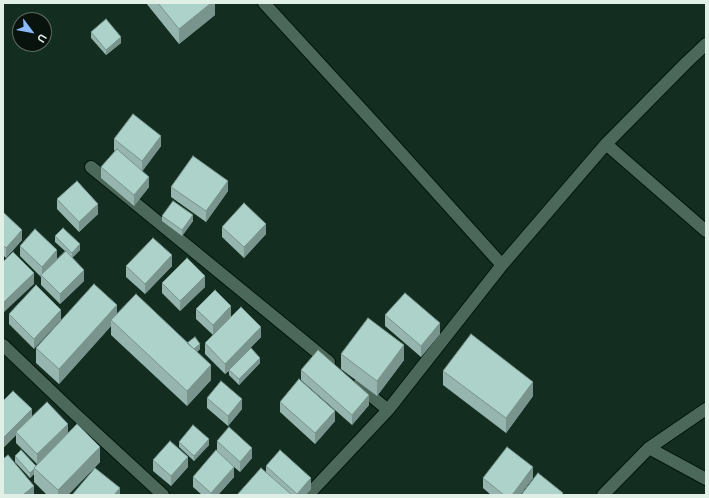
<!DOCTYPE html>
<style>
body{margin:0}
#map{position:relative;width:709px;height:498px;overflow:hidden;background:#132e21;font-family:Figtree,sans-serif}
canvas{display:block}
.frame{position:absolute;inset:0;border:4px solid #e0f0e7;pointer-events:none}
.north{position:absolute;left:12px;top:12px;width:40px;height:40px;box-sizing:border-box;background:#08130e;border:1px solid #5e6b65;border-radius:50%;rotate:122deg;font-size:11px;font-weight:700;line-height:16px;text-align:center;color:#e0f0e7}
.north::after{content:'';display:block;margin:auto;width:14px;height:18px;background:#8abafc;clip-path:polygon(50% 0,100% 100%,50% 72%,0 100%)}
</style>
<div id="map">
<canvas width="709" height="498"></canvas>
<div class="frame"></div>
<div class="north">U</div>
</div>
<script>
const c = document.querySelector('canvas').getContext('2d');
c.lineJoin = 'round';
const poly = rows => new Path2D(rows.map(r => 'M' + r).join(''));
function strokePath(path, color, width, dash) { c.strokeStyle = color; c.lineWidth = width; c.lineCap = dash ? 'butt' : 'round'; c.setLineDash(dash || []); c.stroke(path); }
function fillPath(path, color) { c.fillStyle = color; c.fill(path, 'evenodd'); }
const street = poly([
 [264,3,375,124,502,265],
 [606,144,706,231],
 [91,167,329,362],
 [3,345,73,412,163,495],
 [358,385,388,410],
 [649,448,706,479],
 [308,495,388,410,502,265,606,144,686,63,706,44],
 [603,495,649,448,706,409]
]);
strokePath(street, '#00160b', 14);
strokePath(street, '#4c685a', 12);
fillPath(poly([
 [146,3,215,3,215,15,179,44],
 [91,32,121,43,106,55,91,38],
 [114,139,161,146,142,171,149,187,134,206,101,178,101,167,115,151,114,150],
 [171,187,228,191,206,222,171,197],
 [57,199,98,214,79,232,57,209],
 [3,212,22,240,6,258,3,255],
 [162,216,193,221,182,236,162,221],
 [222,227,266,234,244,258,222,237],
 [55,236,80,250,72,258,84,281,60,304,41,285,41,277,20,256,20,246,57,259,65,251,55,242],
 [126,266,172,266,145,294,126,277],
 [162,283,205,287,180,311,162,293],
 [36,285,34,349,9,324,9,314],
 [196,309,231,316,261,337,250,348,260,363,239,385,229,375,229,371,225,374,205,354,205,343,213,335,196,319],
 [117,314,187,343,200,349,197,352,211,380,187,406,111,335,111,326,59,384,36,363,36,348],
 [385,315,440,334,421,357,385,326],
 [341,354,404,360,377,396,341,369],
 [301,370,369,405,352,425,301,380],
 [443,371,533,396,506,433,443,385],
 [207,398,242,409,228,426,207,408],
 [3,401,32,417,68,433,100,462,68,495,47,495,34,482,34,474,30,478,15,462,15,456,36,466,37,464,16,443,16,435,3,448],
 [280,402,335,421,315,444,280,412],
 [217,441,252,458,240,472,234,467,234,477,218,495,202,495,193,487,193,477,217,451],
 [179,442,209,445,194,461,179,447],
 [153,460,188,467,171,486,153,471],
 [266,466,311,489,305,495,237,495,266,473],
 [483,478,533,478,520,495,491,495,483,488]
]), '#95b5ae');
fillPath(poly([
 [211,3,215,3,215,15,179,44,179,29],
 [121,37,121,43,106,55,106,50],
 [161,136,161,146,142,172,142,161],
 [149,177,149,187,134,206,134,195],
 [228,181,228,191,206,222,206,211],
 [98,204,98,214,79,232,79,222],
 [193,215,193,221,182,236,182,230],
 [266,224,266,234,244,258,244,247],
 [22,230,22,240,6,258,6,248],
 [80,244,80,250,72,258,72,253],
 [57,250,57,261,42,275,42,267],
 [172,255,172,266,145,294,145,284],
 [84,270,84,281,60,304,60,294],
 [34,273,34,284,3,313,3,303],
 [205,276,205,287,180,311,180,301],
 [117,305,117,320,111,320,111,326,59,384,59,369],
 [231,306,231,316,213,335,213,325],
 [61,310,61,320,34,349,34,339],
 [440,323,440,334,421,357,421,346],
 [261,327,261,337,225,374,225,364],
 [200,344,200,349,192,355,192,350],
 [404,345,404,360,377,396,377,381],
 [260,358,260,363,239,385,239,379],
 [211,365,211,380,187,406,187,391],
 [533,382,533,396,506,433,506,418],
 [369,395,369,405,352,425,352,415],
 [242,399,242,409,228,426,228,416],
 [32,409,32,419,16,432,16,435,3,448,3,438],
 [335,411,335,421,315,444,315,433],
 [68,424,68,434,37,464,37,454],
 [209,439,209,445,194,461,194,456],
 [100,447,100,462,68,495,58,495,58,490],
 [252,448,252,458,240,472,240,462],
 [188,457,188,467,171,486,171,476],
 [234,467,234,477,218,495,211,495,211,493],
 [533,467,533,478,520,495,512,495],
 [34,468,34,474,30,478,30,473],
 [311,478,311,489,305,495,297,495,297,494],
 [34,486,34,495,23,495],
 [120,488,120,495,114,495]
]), '#79938d');
const building = poly([
 [158,3,211,3,179,29,158,3],
 [106,19,121,37,106,50,91,32,106,19],
 [133,114,161,136,142,161,114,139,133,114],
 [117,149,149,177,134,195,101,167,117,149],
 [193,156,228,181,206,211,171,187,193,156],
 [77,181,98,204,79,222,57,199,77,181],
 [173,201,193,215,182,230,162,216,173,201],
 [244,203,266,224,244,247,222,227,244,203],
 [3,212,22,230,6,248,3,245,3,212],
 [63,228,80,244,72,253,55,236,63,228],
 [35,229,57,250,42,267,20,246,35,229],
 [153,238,172,255,145,284,126,266,153,238],
 [66,251,84,270,60,294,41,275,66,251],
 [13,252,34,273,3,303,3,262,13,252],
 [187,258,205,276,180,301,162,283,187,258],
 [94,284,117,305,59,369,36,348,94,284],
 [36,285,61,310,34,339,9,314,36,285],
 [215,290,231,306,213,325,196,309,215,290],
 [405,293,440,323,421,346,385,315,405,293],
 [136,294,211,365,187,391,111,320,136,294],
 [241,307,261,327,225,364,205,343,241,307],
 [368,318,404,345,377,381,341,354,368,318],
 [471,334,533,382,506,418,443,371,471,334],
 [195,337,200,344,194,349,187,343,195,337],
 [251,348,260,358,239,379,229,370,251,348],
 [318,350,369,395,352,415,301,370,318,350],
 [299,379,335,411,315,433,280,402,299,379],
 [221,381,242,399,228,416,207,398,221,381],
 [13,391,32,409,3,438,3,401,13,391],
 [47,402,68,424,37,454,16,432,47,402],
 [77,424,100,447,58,490,34,468,77,424],
 [193,425,209,439,194,456,179,442,193,425],
 [229,427,252,448,240,462,217,441,229,427],
 [170,441,188,457,171,476,153,460,170,441],
 [507,447,533,467,512,495,504,495,483,478,507,447],
 [21,450,36,466,34,468,35,468,30,473,15,456,21,450],
 [216,450,234,467,211,493,193,477,216,450],
 [280,450,311,478,297,494,266,466,280,450],
 [8,455,34,486,23,495,3,495,3,459,8,455],
 [95,468,120,488,114,495,72,495,95,468],
 [261,468,292,495,237,495,261,468],
 [538,473,563,493,561,495,521,495,538,473]
]);
fillPath(building, '#add2ca');
strokePath(building, '#79938d', 1);
</script>
